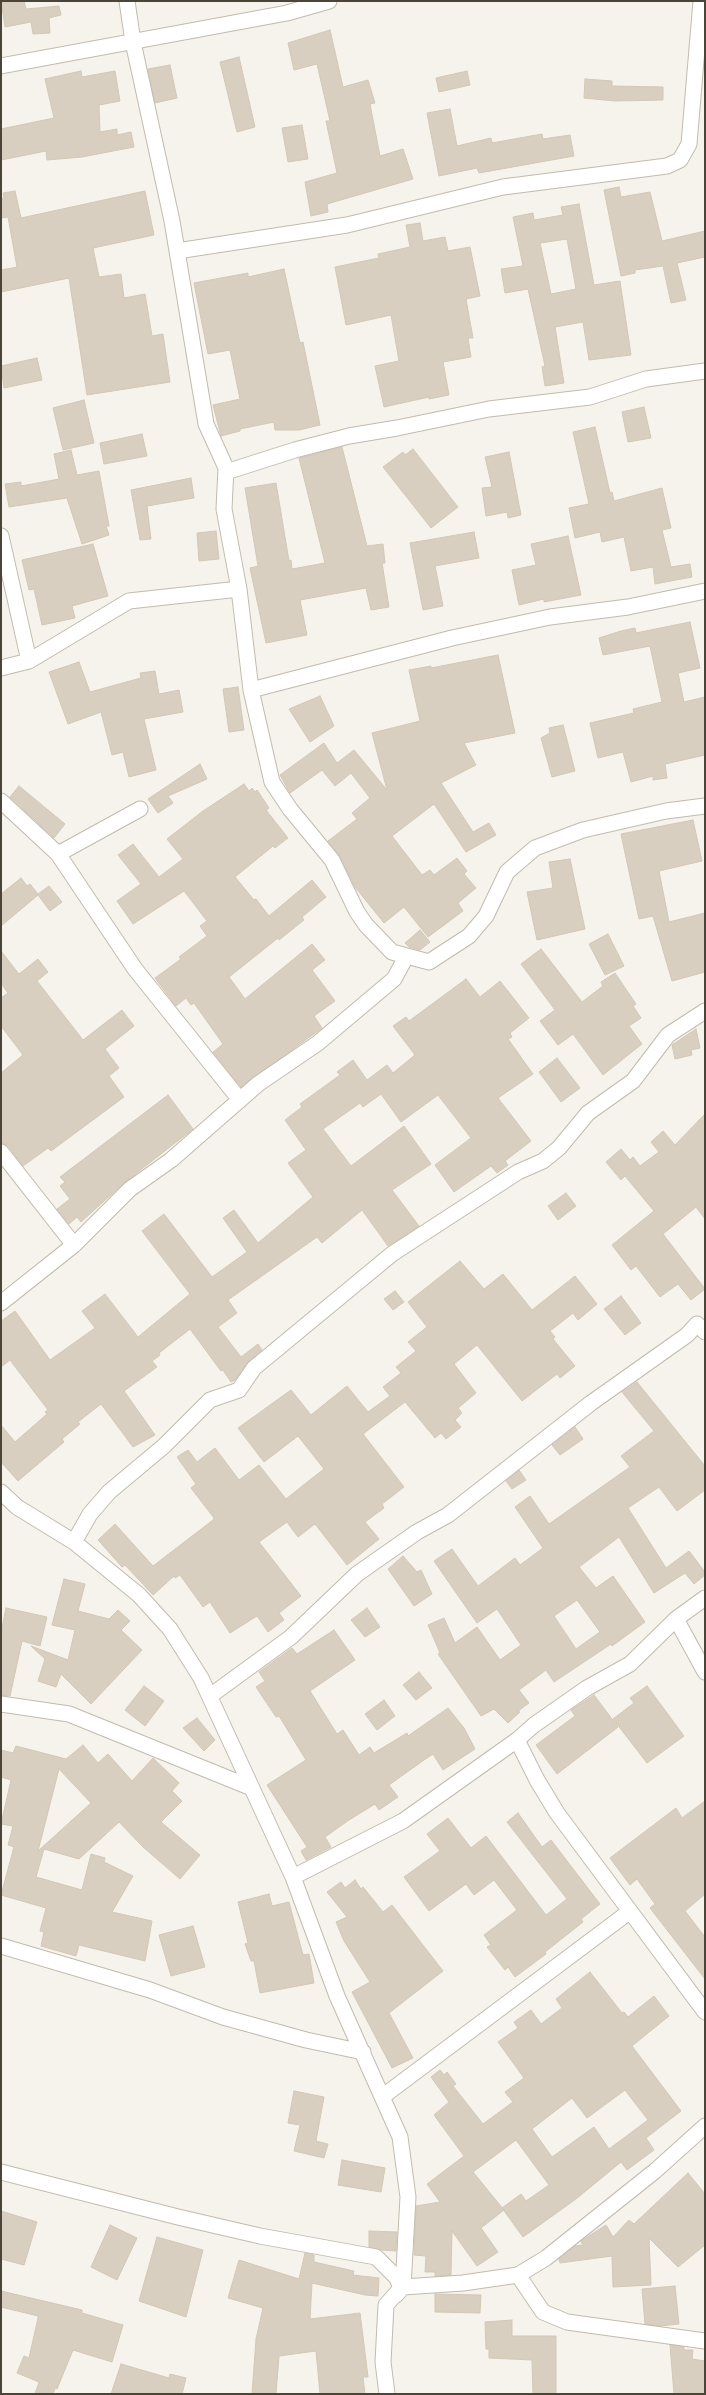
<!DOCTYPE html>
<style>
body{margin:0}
#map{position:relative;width:706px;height:2395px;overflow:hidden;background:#f6f3ec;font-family:"Archivo Narrow",sans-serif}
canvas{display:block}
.frame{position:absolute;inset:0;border:2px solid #4b4439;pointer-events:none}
</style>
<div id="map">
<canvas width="706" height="2395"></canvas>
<div class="frame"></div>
</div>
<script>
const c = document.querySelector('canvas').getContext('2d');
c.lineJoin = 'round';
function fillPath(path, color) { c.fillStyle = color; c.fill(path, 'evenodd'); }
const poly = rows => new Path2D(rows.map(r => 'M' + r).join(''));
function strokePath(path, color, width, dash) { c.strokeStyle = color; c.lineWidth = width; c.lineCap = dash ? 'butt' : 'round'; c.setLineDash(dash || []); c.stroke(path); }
const building = poly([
 [1,1,24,1,26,9,59,6,61,15,49,18,50,33,33,34,31,22,5,27,1,1],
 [330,30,343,87,368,80,375,103,370,104,380,156,403,149,413,179,327,204,328,212,311,216,305,182,337,173,326,121,330,121,317,64,294,70,288,43,330,30],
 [239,57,255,127,237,132,220,62,239,57],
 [170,65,177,98,155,103,148,69,170,65],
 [81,71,82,77,115,71,120,101,99,105,100,132,117,129,117,135,131,132,134,147,82,157,47,160,46,151,1,160,1,129,54,118,45,79,81,71],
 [467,71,470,85,439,92,436,78,467,71],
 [585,79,612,81,612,86,663,87,663,100,615,101,584,98,585,79],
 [450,109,457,146,491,138,492,143,542,134,543,139,570,135,574,156,479,173,477,168,439,176,427,113,450,109],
 [302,125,308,159,288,162,282,128,302,125],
 [619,187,621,197,650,192,662,241,705,231,705,257,677,263,686,300,671,303,663,266,635,270,635,273,621,276,604,190,619,187],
 [15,191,21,218,145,191,154,235,93,248,99,277,121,274,124,298,145,294,152,336,163,334,170,382,87,395,69,278,1,292,1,270,17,267,8,217,1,218,1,199,4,198,3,193,15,191],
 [579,204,594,285,620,281,631,355,589,360,583,322,555,327,564,383,545,386,542,367,545,366,528,289,505,293,501,269,523,266,513,217,533,213,534,220,563,215,561,207,579,204],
 [567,239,576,289,551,294,540,243,567,239],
 [420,223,423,241,445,237,448,251,470,247,480,296,466,299,473,338,468,338,471,357,443,362,449,395,429,399,429,397,384,407,375,366,399,361,391,315,346,325,335,267,379,258,378,254,410,247,406,225,420,223],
 [284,269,300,343,303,342,320,425,299,430,275,430,274,422,240,429,240,431,221,436,213,405,240,399,230,350,208,354,194,283,248,273,248,277,284,269],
 [37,358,42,380,4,388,1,366,37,358],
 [84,400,94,443,63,450,53,408,84,400],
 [644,407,651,438,628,442,622,412,644,407],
 [595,427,610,493,612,492,614,501,662,488,671,528,662,530,671,567,690,564,692,577,655,584,653,567,631,571,624,537,602,542,600,532,575,538,569,508,589,504,573,432,595,427],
 [142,434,147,456,104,464,100,443,142,434],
 [342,447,367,546,383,544,385,563,382,563,389,607,371,610,366,588,300,600,307,635,266,643,250,568,258,566,245,488,276,483,289,561,291,560,292,569,325,563,299,458,342,447],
 [413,449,458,507,431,528,383,467,403,452,405,455,413,449],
 [71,450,77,475,99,471,109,526,106,526,109,535,82,544,67,498,9,507,5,484,21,482,21,486,59,479,54,454,71,450],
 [509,452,521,515,508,518,507,512,486,516,482,488,492,487,485,457,509,452],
 [191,478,194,498,147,506,151,539,140,540,131,490,191,478],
 [216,531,219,559,199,561,197,533,216,531],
 [474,532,479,558,435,566,443,606,423,610,410,543,474,532],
 [568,536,581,595,544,602,544,599,519,605,512,570,536,565,531,544,568,536],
 [93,544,108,596,72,606,75,618,42,625,34,589,29,590,22,560,93,544],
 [690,622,700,668,678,673,684,702,705,697,705,755,665,764,667,778,653,780,653,776,631,782,623,752,598,758,590,723,634,713,633,709,662,702,650,646,603,655,599,638,621,631,635,628,636,633,690,622],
 [498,655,515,733,464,743,476,765,441,783,473,832,489,823,496,835,466,852,434,804,392,836,422,875,430,870,434,875,457,858,467,871,464,874,476,888,458,903,463,911,428,937,404,907,384,923,355,887,340,856,328,841,357,819,352,813,370,798,351,773,335,786,322,770,290,793,280,775,324,743,337,763,354,750,387,790,372,733,420,721,409,670,431,666,431,668,498,655],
 [79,662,90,692,141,678,140,673,155,671,159,694,179,690,183,712,144,719,156,770,129,777,123,752,112,755,101,712,68,724,49,672,79,662],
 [238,687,244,730,229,732,223,689,238,687],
 [320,696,334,726,310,742,289,709,320,696],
 [563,725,575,771,552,777,541,738,550,733,549,728,563,725],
 [200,764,207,779,168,796,173,803,158,813,148,799,200,764],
 [244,784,249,791,252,788,255,792,257,790,269,808,266,810,288,838,275,848,273,846,235,877,254,900,256,899,269,916,312,880,326,897,302,917,304,920,279,940,278,938,229,977,245,999,312,944,325,960,312,970,335,1001,314,1016,322,1028,241,1087,213,1052,223,1044,194,1003,191,1005,186,998,176,1006,155,978,181,959,179,957,207,936,200,926,207,921,184,891,133,924,117,901,141,884,118,855,133,844,159,877,183,859,167,839,203,811,244,784],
 [19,786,65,824,54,838,10,797,19,786],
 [693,820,702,861,659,871,669,922,705,913,705,972,672,981,653,916,639,919,621,834,693,820],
 [570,859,585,929,537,940,527,892,553,888,549,862,570,859],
 [21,878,27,886,30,884,38,894,49,886,62,902,50,911,38,895,1,926,1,894,21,878],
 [420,930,430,942,420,950,409,947,405,943,420,930],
 [608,934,624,966,605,975,589,944,608,934],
 [541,949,582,1002,603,986,601,982,615,973,636,1004,633,1006,641,1018,629,1026,642,1044,603,1075,573,1034,558,1045,540,1021,555,1010,521,964,541,949],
 [1,951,19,974,38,959,48,972,37,981,83,1040,122,1010,134,1026,105,1049,119,1068,109,1076,124,1097,51,1151,48,1148,23,1166,8,1146,1,1143,1,1073,23,1055,1,1026,1,998,8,993,1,983,1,951],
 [466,979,480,997,500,981,529,1018,510,1033,512,1037,508,1039,533,1074,498,1098,531,1141,505,1161,508,1165,497,1173,491,1166,454,1192,435,1165,471,1138,438,1095,401,1122,381,1094,363,1107,360,1103,323,1129,351,1166,404,1126,431,1164,392,1190,419,1226,388,1246,362,1210,322,1243,317,1237,228,1300,237,1313,218,1327,241,1357,258,1344,262,1350,247,1363,235,1380,231,1382,223,1370,221,1371,190,1329,159,1353,160,1355,152,1361,157,1367,124,1391,155,1435,133,1447,101,1404,78,1422,80,1424,62,1439,64,1442,18,1481,1,1462,1,1425,15,1442,47,1414,45,1412,48,1410,10,1360,1,1367,1,1321,15,1311,50,1360,95,1328,82,1311,105,1294,138,1337,190,1294,142,1231,164,1214,212,1277,247,1252,223,1218,234,1210,258,1243,313,1197,288,1163,306,1150,285,1120,302,1107,300,1104,340,1075,337,1072,353,1060,367,1080,387,1065,393,1073,415,1055,393,1026,406,1017,409,1021,466,979],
 [696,1029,700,1048,691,1050,692,1055,675,1059,672,1045,696,1029],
 [557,1058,580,1088,561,1102,539,1072,557,1058],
 [168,1095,193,1129,125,1182,81,1222,77,1217,69,1224,57,1209,70,1199,60,1186,65,1182,60,1177,168,1095],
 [705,1114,705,1219,696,1207,663,1234,705,1289,691,1300,678,1284,660,1297,636,1266,631,1270,612,1245,654,1211,625,1176,621,1180,606,1162,621,1149,630,1160,633,1157,640,1166,659,1152,651,1142,663,1131,675,1145,705,1114],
 [566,1193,576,1206,558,1220,548,1206,566,1193],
 [460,1261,484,1289,503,1274,532,1310,575,1276,597,1304,578,1320,573,1313,550,1331,555,1337,553,1339,575,1366,560,1378,557,1374,522,1401,477,1345,454,1364,476,1393,458,1408,462,1413,455,1420,461,1427,446,1439,441,1433,435,1438,405,1402,363,1434,404,1487,382,1504,384,1508,365,1522,379,1539,347,1565,315,1524,298,1537,287,1522,259,1542,301,1596,279,1613,284,1620,268,1632,257,1616,230,1633,210,1602,203,1607,180,1575,175,1578,174,1576,153,1595,125,1565,122,1567,98,1540,115,1524,153,1566,213,1520,214,1518,191,1488,196,1484,177,1457,188,1450,197,1462,215,1448,239,1480,259,1465,286,1499,306,1483,324,1469,298,1436,264,1462,238,1428,291,1390,311,1415,347,1386,368,1412,390,1396,383,1387,401,1373,396,1367,416,1351,408,1342,427,1327,408,1302,460,1261],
 [395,1291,404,1302,393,1310,384,1299,395,1291],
 [621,1296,641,1323,625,1335,604,1309,621,1296],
 [637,1382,705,1466,705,1490,677,1511,659,1487,628,1508,666,1568,689,1551,705,1572,705,1575,694,1584,685,1573,654,1593,619,1537,579,1567,596,1588,613,1576,645,1622,612,1646,611,1644,554,1682,546,1670,519,1690,529,1703,518,1711,520,1712,508,1723,494,1709,481,1716,438,1654,440,1653,428,1625,444,1618,455,1643,477,1627,500,1660,521,1645,497,1609,477,1623,434,1561,452,1549,478,1586,515,1558,520,1565,543,1548,515,1507,530,1496,549,1524,630,1467,621,1456,654,1431,622,1392,637,1382],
 [577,1600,600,1632,576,1649,554,1616,577,1600],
 [575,1427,583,1439,560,1455,552,1445,575,1427],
 [519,1470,526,1480,512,1489,506,1481,519,1470],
 [403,1556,417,1572,421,1570,432,1594,414,1606,388,1569,403,1556],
 [64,1579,85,1584,78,1611,109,1619,118,1610,130,1621,121,1630,142,1650,91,1704,61,1674,56,1687,38,1681,45,1659,31,1646,68,1660,75,1630,52,1625,64,1579],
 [6,1608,47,1617,40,1646,22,1641,10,1696,1,1695,1,1633,6,1608],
 [367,1608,380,1627,365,1637,351,1620,367,1608],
 [334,1630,355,1660,310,1691,337,1734,343,1730,359,1755,370,1747,374,1753,407,1733,408,1736,448,1708,464,1728,475,1749,443,1770,433,1754,424,1760,389,1785,398,1797,379,1810,375,1804,349,1820,325,1837,331,1847,306,1860,301,1851,307,1847,267,1785,306,1760,279,1716,276,1717,256,1687,265,1681,259,1672,292,1648,297,1654,334,1630],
 [419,1672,432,1688,416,1700,403,1685,419,1672],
 [144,1686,164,1701,145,1726,125,1710,144,1686],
 [647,1686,684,1736,647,1763,613,1719,634,1703,630,1698,647,1686],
 [594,1695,618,1727,557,1774,536,1745,575,1716,571,1710,594,1695],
 [384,1700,395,1716,377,1730,365,1714,384,1700],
 [197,1718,215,1740,204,1751,183,1728,197,1718],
 [83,1745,98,1763,108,1754,132,1781,153,1758,179,1783,172,1791,182,1801,161,1822,200,1855,180,1879,143,1847,119,1822,79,1859,44,1849,36,1877,82,1890,91,1854,105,1858,104,1862,133,1876,112,1912,152,1921,145,1961,79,1945,76,1956,41,1946,44,1932,40,1931,46,1908,1,1895,14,1847,8,1845,13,1826,1,1824,11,1780,1,1777,1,1750,13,1753,16,1746,66,1759,83,1745],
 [59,1769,91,1803,38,1851,59,1769],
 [705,1801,705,1894,685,1911,705,1937,705,1979,650,1908,655,1904,637,1879,630,1885,610,1858,676,1808,682,1818,705,1801],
 [518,1813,542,1847,551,1840,600,1904,581,1919,583,1922,545,1952,546,1954,515,1977,508,1967,505,1970,487,1947,491,1945,484,1935,517,1910,494,1880,474,1895,466,1884,429,1911,404,1877,440,1851,427,1834,448,1818,471,1848,486,1836,546,1915,567,1899,507,1822,518,1813],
 [355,1880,361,1889,363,1887,383,1912,392,1905,443,1971,389,2013,413,2058,392,2068,352,1992,370,1982,344,1941,336,1922,347,1917,327,1892,341,1882,345,1888,355,1880],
 [269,1894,272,1906,289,1902,303,1955,309,1954,314,1983,260,1993,254,1961,251,1961,245,1944,248,1943,238,1902,269,1894],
 [193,1926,205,1967,171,1976,159,1935,193,1926],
 [590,1972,622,2013,624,2012,628,2017,654,1996,669,2016,632,2046,681,2111,646,2138,654,2150,627,2170,621,2162,576,2199,523,2237,502,2208,521,2194,526,2201,549,2185,516,2140,473,2172,504,2210,481,2228,498,2252,477,2266,452,2231,451,2275,435,2276,435,2272,425,2272,426,2256,414,2255,416,2206,440,2202,427,2184,464,2156,434,2115,449,2102,431,2077,440,2070,444,2075,447,2072,456,2084,453,2086,483,2124,513,2102,505,2092,524,2078,498,2042,518,2028,514,2022,531,2010,541,2024,562,2008,556,1999,590,1972],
 [625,2090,648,2120,609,2149,594,2127,552,2157,532,2129,572,2098,587,2118,625,2090],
 [294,2091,324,2097,316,2141,328,2144,324,2158,294,2151,300,2125,288,2123,294,2091],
 [342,2160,385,2168,381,2192,338,2185,342,2160],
 [688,2173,705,2194,705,2245,678,2267,649,2238,651,2285,613,2287,612,2256,560,2263,559,2259,575,2246,583,2245,581,2241,606,2225,613,2237,629,2220,634,2224,688,2173],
 [1,2211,37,2222,24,2265,1,2259,1,2211],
 [110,2225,137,2238,117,2280,91,2267,110,2225],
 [369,2231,397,2232,396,2251,382,2250,369,2247,369,2231],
 [157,2237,203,2250,186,2317,139,2301,157,2237],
 [305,2253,314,2255,314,2262,354,2271,353,2275,379,2278,378,2296,365,2295,312,2283,310,2319,360,2313,368,2377,363,2377,365,2394,320,2394,316,2351,279,2356,276,2394,252,2394,256,2339,263,2308,228,2298,239,2260,299,2279,305,2253],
 [675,2286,679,2324,661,2326,645,2324,642,2289,675,2286],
 [1,2291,82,2310,82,2313,123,2325,112,2362,73,2350,57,2389,55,2388,53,2394,35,2394,39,2382,17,2373,24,2356,29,2358,38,2318,38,2316,1,2307,1,2291],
 [435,2294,481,2295,480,2313,435,2312,435,2294],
 [512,2320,512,2336,556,2336,556,2394,533,2394,532,2360,489,2358,489,2349,486,2349,485,2322,512,2320],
 [670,2345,684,2347,684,2350,693,2350,692,2359,705,2361,705,2394,674,2394,670,2345],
 [121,2364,169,2378,170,2374,186,2378,182,2394,111,2394,121,2364]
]);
fillPath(building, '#d8cfc1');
strokePath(building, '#d3c7b4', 1);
const street = poly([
 [127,1,133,42,172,221,206,424,226,468,224,509,239,589,251,690,272,782,290,809,332,860,357,912,366,925,392,952,429,962,469,936,486,916,507,872,535,848,583,830,666,811,705,806],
 [1,66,287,13,329,1],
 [177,251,347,225,503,187,667,166,680,160,689,144,701,1],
 [226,472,295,450,349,436,397,428,489,409,590,397,646,379,705,371],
 [1,536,29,661],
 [1,668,29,661,129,601,239,589],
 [251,690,452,638,550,617,628,607,705,591],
 [1,801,58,854,135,969,240,1100],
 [58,854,140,809],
 [1,1152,74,1245],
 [1,1303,74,1245,130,1189,171,1160,258,1084,318,1043,394,979,406,957],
 [1,1492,17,1507,74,1542,139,1595,170,1629,201,1678,293,1877,337,1996,400,2137,408,2197,403,2287],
 [74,1542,90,1514,109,1492,164,1446,210,1400,239,1390,254,1368,392,1254,518,1172,543,1161,559,1148,588,1113,633,1081,668,1035,705,1011],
 [705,1598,676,1619,630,1664,587,1688,534,1725,517,1740,537,1780,557,1813,705,2012],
 [676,1619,705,1672],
 [210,1696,291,1637,357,1574,417,1532,448,1515,591,1403,687,1335,697,1324,705,1332],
 [1,1704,69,1714,252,1788],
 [293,1877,403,1821,517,1740],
 [1,1946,150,1990,223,2017,306,2040,363,2052],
 [382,2097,629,1912],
 [1,2172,178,2217,260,2236,376,2257,397,2278,401,2288,386,2305,383,2362,387,2394],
 [518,2275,543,2312,567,2322,705,2341],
 [396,2295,403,2287,463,2283,518,2275,546,2258,655,2171,705,2126]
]);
strokePath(street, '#c2bbae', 17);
strokePath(street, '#fff', 15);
</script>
